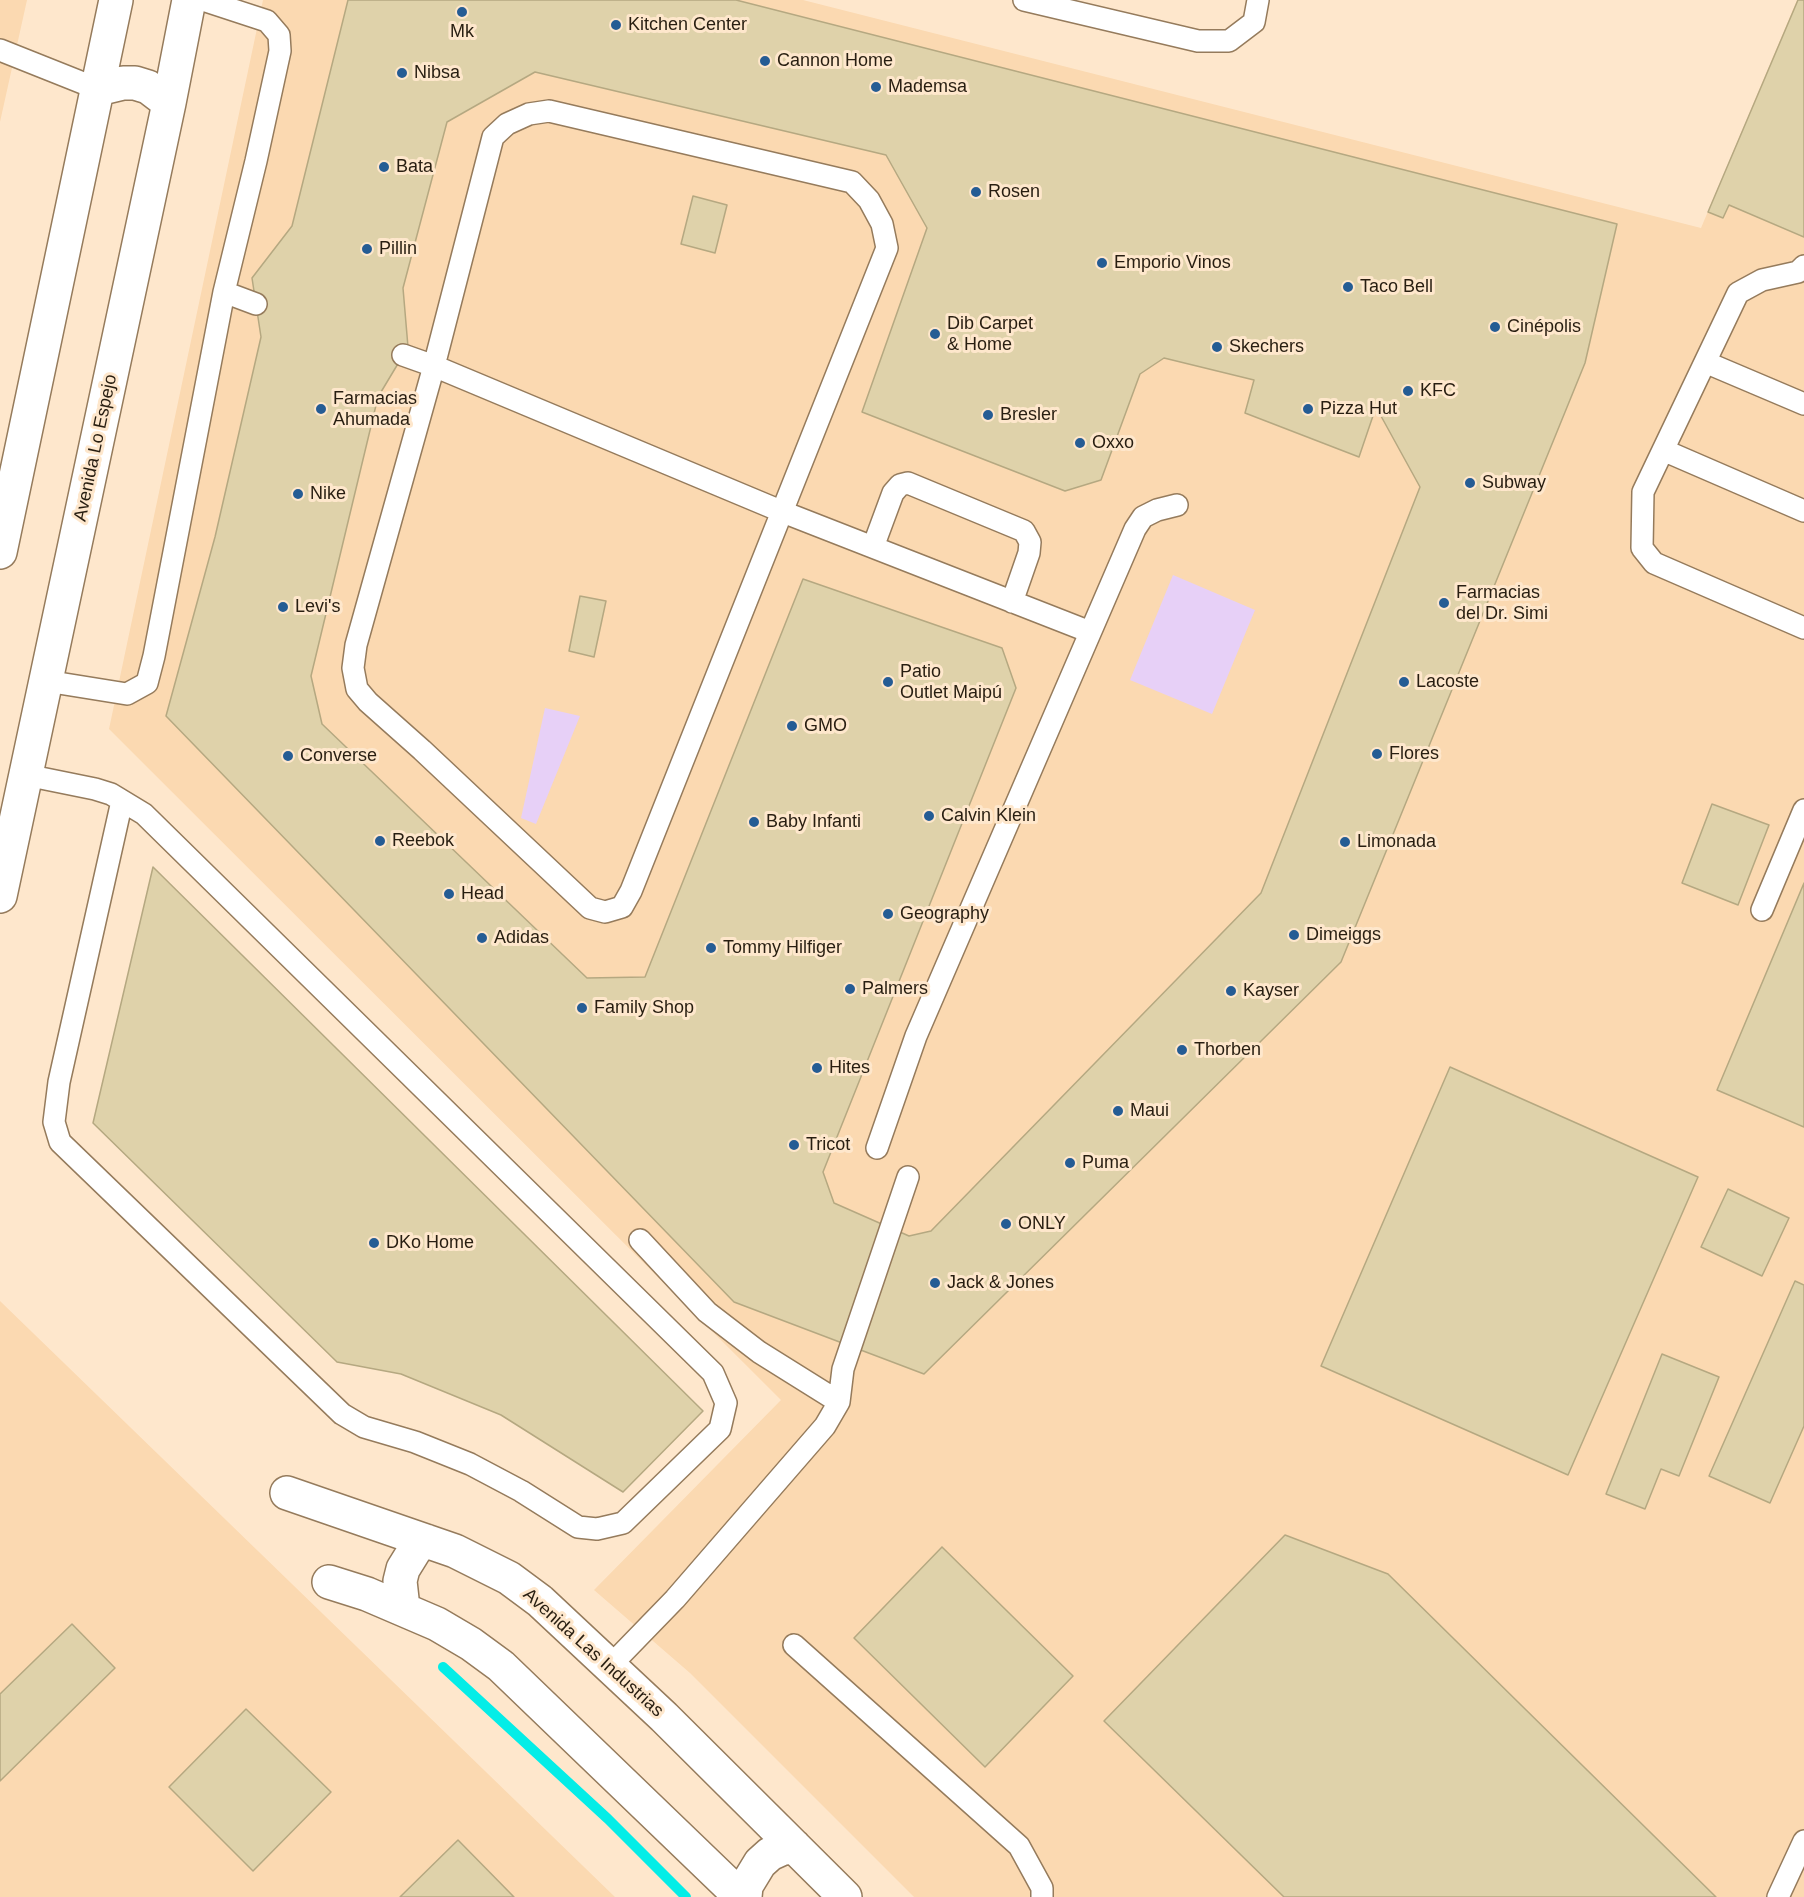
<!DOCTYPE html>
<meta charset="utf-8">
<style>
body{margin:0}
canvas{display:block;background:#fee7cc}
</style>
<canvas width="1804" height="1897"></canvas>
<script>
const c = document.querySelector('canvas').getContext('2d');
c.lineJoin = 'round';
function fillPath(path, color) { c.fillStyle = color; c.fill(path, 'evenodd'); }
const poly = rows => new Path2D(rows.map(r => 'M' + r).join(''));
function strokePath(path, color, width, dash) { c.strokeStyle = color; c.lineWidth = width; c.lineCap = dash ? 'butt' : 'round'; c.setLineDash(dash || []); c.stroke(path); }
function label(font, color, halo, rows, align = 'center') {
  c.font = font + ' Helvetica,sans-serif'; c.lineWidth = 6; c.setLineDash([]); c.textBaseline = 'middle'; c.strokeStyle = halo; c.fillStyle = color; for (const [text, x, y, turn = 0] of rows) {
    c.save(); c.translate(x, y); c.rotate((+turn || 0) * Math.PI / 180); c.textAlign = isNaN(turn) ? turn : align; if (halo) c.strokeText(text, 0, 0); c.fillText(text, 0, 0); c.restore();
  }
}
fillPath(poly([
 [0,0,27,0,0,122],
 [263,0,803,0,1701,228,1797,0,1804,0,1804,1897,914,1897,690,1673,594,1590,781,1400,109,729],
 [0,1301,615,1897,0,1897]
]), '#fbd9b1');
fillPath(poly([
 [1173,575,1255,610,1212,714,1130,680],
 [545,708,580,716,536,824,521,818]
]), '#e7d0f7');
strokePath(poly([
 [443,1667,608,1819,686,1897]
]), '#04ede7', 10);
const building = poly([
 [348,0,736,0,1617,224,1585,363,1341,962,924,1374,734,1302,166,716,215,537,261,337,252,278,292,226,348,0],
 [535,72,886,155,927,228,862,412,1065,491,1101,480,1140,374,1164,358,1254,380,1245,413,1359,457,1376,407,1420,487,1261,893,931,1231,909,1236,834,1203,823,1172,1016,688,1002,648,803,579,645,977,587,978,322,724,311,676,378,397,408,347,403,288,447,122,535,72],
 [1798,0,1804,0,1804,237,1729,205,1723,218,1708,212,1798,0],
 [693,196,727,205,715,253,681,244,693,196],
 [580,596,606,601,594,657,569,651,580,596],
 [1712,804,1769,825,1738,905,1682,883,1712,804],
 [153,867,703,1411,623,1492,501,1415,401,1374,337,1362,93,1123,153,867],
 [1804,883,1804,1127,1717,1090,1804,883],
 [1450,1067,1698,1177,1568,1475,1321,1366,1450,1067],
 [1728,1189,1789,1218,1762,1276,1701,1247,1728,1189],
 [1795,1281,1804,1285,1804,1426,1770,1503,1709,1476,1795,1281],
 [1662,1354,1719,1377,1679,1476,1661,1469,1645,1509,1606,1494,1662,1354],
 [1285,1535,1388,1574,1716,1897,1284,1897,1104,1721,1285,1535],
 [942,1547,1073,1676,985,1767,854,1638,942,1547],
 [72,1624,115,1668,0,1781,0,1694,72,1624],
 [246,1709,331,1792,253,1871,169,1787,246,1709],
 [458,1840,514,1897,400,1897,458,1840]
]);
fillPath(building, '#dfd2aa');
strokePath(building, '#b5a881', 1.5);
const lane = poly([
 [1024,0,1198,41,1229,41,1254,22,1258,0],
 [0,50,98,89],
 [549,111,852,182,869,200,882,224,887,248,631,891,622,907,605,912,590,908,422,750,368,702,357,689,353,668,356,645,434,366,493,137,507,124,529,114,549,111],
 [1804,266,1798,272,1762,280,1738,293,1643,492,1642,548,1654,563,1804,628],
 [224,292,256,304],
 [403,355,434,366,783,512,1090,632],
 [1705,362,1804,404],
 [1663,450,1804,511],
 [873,547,893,493,900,485,908,483,1024,531,1030,542,1029,553,1012,602],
 [46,681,127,694,147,683,154,656,224,292,256,161,280,51,279,35,267,21,203,0],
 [26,775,95,789,111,794,144,814,713,1373,726,1403,720,1429,623,1523,597,1529,578,1527,521,1491,470,1464,415,1442,364,1427,342,1414,60,1142,54,1122,59,1082,122,801],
 [1762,910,1804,810],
 [877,1148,916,1036,1135,529,1143,517,1157,510,1177,505],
 [640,1240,707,1312,759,1352,839,1402],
 [794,1645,1019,1846,1042,1888,1042,1897],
 [610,1666,675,1599,825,1426,839,1402,843,1369,908,1177],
 [1778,1897,1804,1841]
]);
const street = poly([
 [287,1493,455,1551,509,1578,540,1601,664,1717,845,1897],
 [329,1582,367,1594,437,1624,471,1644,501,1666,741,1897],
 [403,1608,400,1581,403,1569,416,1548,426,1541],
 [745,1897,746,1886,760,1863,770,1854,781,1849,794,1846]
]);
const secondary = poly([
 [98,89,123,83,135,83,148,87,169,103],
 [0,552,116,0],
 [0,896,169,103,189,0]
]);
strokePath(lane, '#957b5c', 24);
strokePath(street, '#957b5c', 36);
strokePath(secondary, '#957b5c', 36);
strokePath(lane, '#fff', 21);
strokePath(street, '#fff', 33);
strokePath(secondary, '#fff', 33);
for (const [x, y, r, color] of [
 [462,12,6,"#255c94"],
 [616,25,6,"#255c94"],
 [765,61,6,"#255c94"],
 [402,73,6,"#255c94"],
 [876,87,6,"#255c94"],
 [384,167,6,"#255c94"],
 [976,192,6,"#255c94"],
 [367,249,6,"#255c94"],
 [1102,263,6,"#255c94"],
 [1348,287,6,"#255c94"],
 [1495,327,6,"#255c94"],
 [935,334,6,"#255c94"],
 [1217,347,6,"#255c94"],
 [1408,391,6,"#255c94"],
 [321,409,6,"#255c94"],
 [1308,409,6,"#255c94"],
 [988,415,6,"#255c94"],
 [1080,443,6,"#255c94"],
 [1470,483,6,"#255c94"],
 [298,494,6,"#255c94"],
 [1444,603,6,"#255c94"],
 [283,607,6,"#255c94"],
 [888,682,6,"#255c94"],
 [1404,682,6,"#255c94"],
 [792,726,6,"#255c94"],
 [1377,754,6,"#255c94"],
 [288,756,6,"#255c94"],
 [929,816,6,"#255c94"],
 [754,822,6,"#255c94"],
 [380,841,6,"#255c94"],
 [1345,842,6,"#255c94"],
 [449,894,6,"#255c94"],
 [888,914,6,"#255c94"],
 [1294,935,6,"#255c94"],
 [482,938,6,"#255c94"],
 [711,948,6,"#255c94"],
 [850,989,6,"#255c94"],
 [1231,991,6,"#255c94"],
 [582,1008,6,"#255c94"],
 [1182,1050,6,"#255c94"],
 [817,1068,6,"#255c94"],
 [1118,1111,6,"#255c94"],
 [794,1145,6,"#255c94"],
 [1070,1163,6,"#255c94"],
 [1006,1224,6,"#255c94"],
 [374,1243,6,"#255c94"],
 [935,1283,6,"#255c94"]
]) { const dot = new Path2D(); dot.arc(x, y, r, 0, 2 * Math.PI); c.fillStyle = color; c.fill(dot); strokePath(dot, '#fee7cc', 2); }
label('18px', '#281e11', '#fee7cc', [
 ["Kitchen Center",628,25],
 ["Mk",462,32,"center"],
 ["Cannon Home",777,61],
 ["Nibsa",414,73],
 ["Mademsa",888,87],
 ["Bata",396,167],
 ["Rosen",988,192],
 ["Pillin",379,249],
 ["Emporio Vinos",1114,263],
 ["Taco Bell",1360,287],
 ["Dib Carpet",947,324],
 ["& Home",947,345],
 ["Cinépolis",1507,327],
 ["Skechers",1229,347],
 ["KFC",1420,391],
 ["Farmacias",333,399],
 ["Ahumada",333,420],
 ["Pizza Hut",1320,409],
 ["Bresler",1000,415],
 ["Oxxo",1092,443],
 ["Subway",1482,483],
 ["Nike",310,494],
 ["Farmacias",1456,593],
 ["del Dr. Simi",1456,614],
 ["Levi's",295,607],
 ["Patio",900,672],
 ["Outlet Maipú",900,693],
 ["Lacoste",1416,682],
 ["GMO",804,726],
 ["Flores",1389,754],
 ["Converse",300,756],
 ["Calvin Klein",941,816],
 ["Baby Infanti",766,822],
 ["Reebok",392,841],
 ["Limonada",1357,842],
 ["Head",461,894],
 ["Geography",900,914],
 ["Dimeiggs",1306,935],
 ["Adidas",494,938],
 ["Tommy Hilfiger",723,948],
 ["Palmers",862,989],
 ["Kayser",1243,991],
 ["Family Shop",594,1008],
 ["Thorben",1194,1050],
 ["Hites",829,1068],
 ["Maui",1130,1111],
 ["Tricot",806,1145],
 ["Puma",1082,1163],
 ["ONLY",1018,1224],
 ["DKo Home",386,1243],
 ["Jack & Jones",947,1283]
], 'left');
label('18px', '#281e11', '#fee7cc', [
 ["Avenida Lo Espejo",96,448,-78],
 ["Avenida Las Industrias",593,1653,42]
]);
</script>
